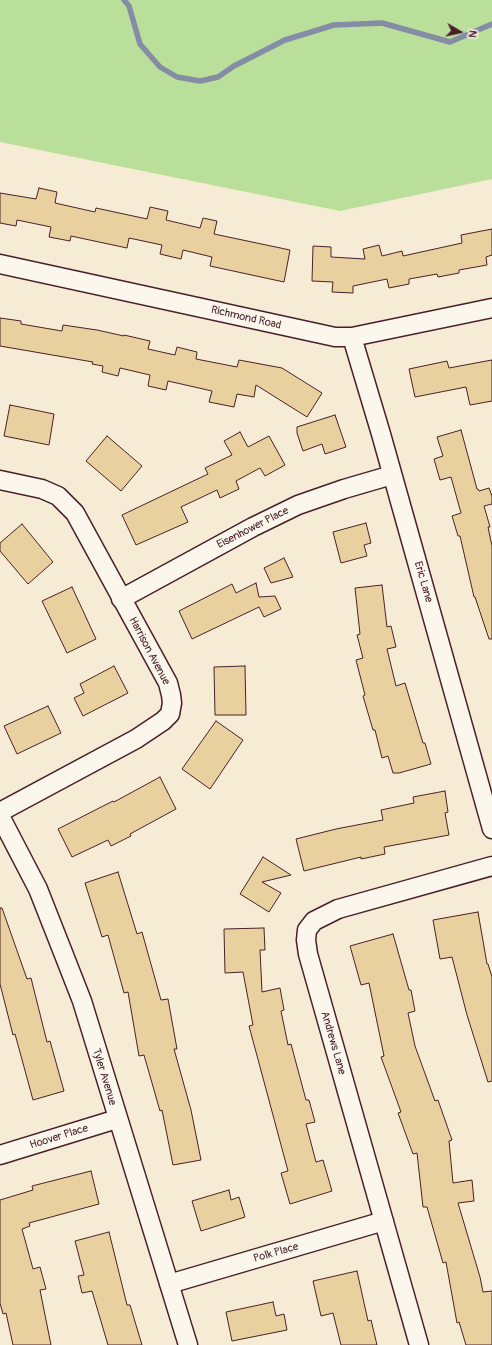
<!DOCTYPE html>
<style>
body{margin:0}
#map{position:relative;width:492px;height:1345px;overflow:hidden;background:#f6ecd5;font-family:Pangolin,sans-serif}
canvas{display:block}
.north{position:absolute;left:440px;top:12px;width:40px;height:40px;-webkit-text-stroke:3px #fbf7ec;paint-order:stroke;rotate:99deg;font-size:11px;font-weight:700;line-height:16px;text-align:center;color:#4a1f2b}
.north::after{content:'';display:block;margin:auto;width:14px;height:18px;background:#4a1f2b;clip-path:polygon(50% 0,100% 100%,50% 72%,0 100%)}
</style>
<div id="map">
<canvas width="492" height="1345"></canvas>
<div class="north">N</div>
</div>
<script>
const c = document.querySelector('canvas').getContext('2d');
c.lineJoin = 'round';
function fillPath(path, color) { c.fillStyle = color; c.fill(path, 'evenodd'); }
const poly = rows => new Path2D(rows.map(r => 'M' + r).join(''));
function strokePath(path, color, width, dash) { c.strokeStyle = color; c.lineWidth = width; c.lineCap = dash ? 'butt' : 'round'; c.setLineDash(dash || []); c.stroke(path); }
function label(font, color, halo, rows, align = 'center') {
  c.font = font + ' Pangolin,sans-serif'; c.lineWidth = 3; c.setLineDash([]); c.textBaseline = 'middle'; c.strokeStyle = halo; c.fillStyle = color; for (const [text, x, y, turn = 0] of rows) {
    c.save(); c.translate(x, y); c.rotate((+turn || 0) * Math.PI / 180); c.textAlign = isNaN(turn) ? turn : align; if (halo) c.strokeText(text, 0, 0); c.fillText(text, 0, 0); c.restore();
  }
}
fillPath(poly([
 [0,0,492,0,492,179,340,211,0,142]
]), '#badf9a');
strokePath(poly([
 [124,0,129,6,140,44,160,67,177,77,200,81,218,77,234,66,285,40,334,25,382,23,450,42,492,24]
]), '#858ca5', 5.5);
const building = poly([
 [39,188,57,192,55,203,95,212,96,208,147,219,150,207,168,211,166,220,200,228,203,218,217,221,214,234,290,250,284,282,210,266,212,257,183,250,181,259,160,254,162,245,129,238,127,248,71,236,70,241,49,237,51,227,17,220,16,226,0,223,0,193,36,199,39,188],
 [492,229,492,255,486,257,487,265,459,270,459,273,438,277,437,274,409,279,409,284,389,288,387,279,353,286,353,293,332,292,333,282,312,281,313,246,331,247,331,257,365,259,363,249,379,245,382,256,402,251,403,256,462,243,461,235,492,229],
 [0,318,21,321,21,324,62,331,63,325,97,330,124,336,124,335,150,341,148,349,175,355,177,347,197,352,196,359,237,367,239,360,282,368,322,393,307,417,256,385,254,397,237,394,234,407,209,402,212,391,168,381,166,390,148,386,150,375,120,368,118,376,102,372,103,366,92,364,93,362,0,346,0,318],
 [492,360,492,401,470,405,466,387,415,397,409,369,447,361,449,368,492,360],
 [10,405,54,414,49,445,4,436,10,405],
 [335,415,346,447,325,454,322,444,303,451,297,433,297,427,335,415],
 [461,430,477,489,478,489,479,491,489,488,492,496,492,504,484,506,490,527,488,527,492,546,492,639,489,639,475,597,474,597,460,536,458,536,452,516,461,513,451,477,440,480,434,459,443,456,437,437,461,430],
 [240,432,248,447,269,436,285,465,265,476,260,468,236,481,239,489,220,498,217,490,181,507,188,522,136,545,122,515,208,474,205,468,232,455,224,441,240,432],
 [107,436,142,466,121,491,86,461,107,436],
 [366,523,371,543,364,545,367,556,341,563,333,532,366,523],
 [22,524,53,562,28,584,0,551,0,543,22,524],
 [284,558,293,577,271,583,264,568,284,558],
 [256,583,259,597,275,596,281,609,264,617,259,607,192,639,179,611,232,584,236,593,256,583],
 [382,585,387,627,391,626,396,647,387,649,396,686,405,683,423,743,425,743,431,764,399,773,393,773,388,756,382,758,375,730,373,730,363,696,365,695,356,660,363,658,357,635,360,634,355,588,382,585],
 [72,587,96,639,67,653,42,601,72,587],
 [114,666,128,693,83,716,74,698,84,693,80,684,114,666],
 [245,666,246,715,215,715,214,667,245,666],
 [48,706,61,733,17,754,4,726,48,706],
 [216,721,243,740,210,789,182,769,216,721],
 [160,777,176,809,130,834,131,836,111,846,108,840,72,857,58,829,113,801,114,802,160,777],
 [445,791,448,812,445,813,449,835,384,847,385,854,361,859,361,857,304,871,296,839,336,829,383,820,381,810,414,803,413,797,445,791],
 [263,857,291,875,262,882,281,893,269,912,240,894,263,857],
 [118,872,137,934,142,932,161,1000,168,999,177,1049,174,1049,191,1110,201,1160,173,1165,162,1110,160,1111,144,1055,139,1056,128,992,124,993,108,935,102,937,85,883,118,872],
 [0,908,2,908,27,979,31,978,47,1042,50,1041,64,1091,33,1100,15,1034,13,1035,0,984,0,908],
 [478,912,487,964,488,964,492,977,492,1081,488,1082,467,1015,452,957,440,959,433,920,478,912],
 [264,928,265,950,260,950,262,992,280,988,284,1010,281,1011,288,1045,291,1044,306,1100,309,1100,315,1122,306,1124,316,1162,323,1160,332,1191,290,1204,281,1173,288,1171,249,1026,253,1025,243,972,225,973,224,929,264,928],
 [393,934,409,990,411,990,415,1011,408,1013,415,1046,435,1101,438,1100,452,1140,449,1141,453,1183,472,1180,474,1201,458,1203,480,1277,483,1292,492,1291,492,1345,466,1345,459,1322,457,1323,446,1262,443,1263,427,1207,423,1207,417,1153,413,1154,398,1113,401,1112,381,1057,384,1056,369,983,361,985,350,946,393,934],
 [91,1171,99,1204,29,1223,30,1226,22,1229,33,1269,40,1267,46,1289,40,1290,51,1345,13,1345,6,1313,3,1314,0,1303,0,1200,33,1190,32,1186,91,1171],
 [229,1190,231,1200,239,1197,245,1217,201,1231,192,1201,229,1190],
 [109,1232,127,1305,130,1305,142,1345,108,1345,92,1291,82,1293,78,1276,84,1275,75,1241,109,1232],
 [357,1271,368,1321,371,1320,377,1345,341,1345,333,1313,321,1316,313,1281,357,1271],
 [273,1302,276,1316,284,1314,287,1330,232,1341,226,1312,273,1302]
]);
fillPath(building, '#e9d19f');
strokePath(building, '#4a1f2b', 1);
const minor = poly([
 [0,264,335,337,352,337,492,308],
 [352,337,381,434,492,829],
 [0,480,42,489,58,496,75,513,168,683,171,695,172,703,170,714,163,721,136,739,0,812],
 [121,599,253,527,298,505,344,489,392,475],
 [0,816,38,889,64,955,82,1001,188,1345],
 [0,1155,117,1119],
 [169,1284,384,1221],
 [419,1345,308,954,306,940,307,930,314,921,338,909,492,866]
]);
strokePath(minor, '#4a1f2b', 21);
strokePath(minor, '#fbf7ec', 18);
label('11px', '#4a1f2b', '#fbf7ec', [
 ["Richmond Road",246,318,13],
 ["Eisenhower Place",253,528,-27],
 ["Eric Lane",423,582,74],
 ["Harrison Avenue",149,651,62],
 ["Andrews Lane",333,1043,74],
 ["Tyler Avenue",104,1077,73],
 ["Hoover Place",59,1137,-17],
 ["Polk Place",276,1253,-16]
]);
</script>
